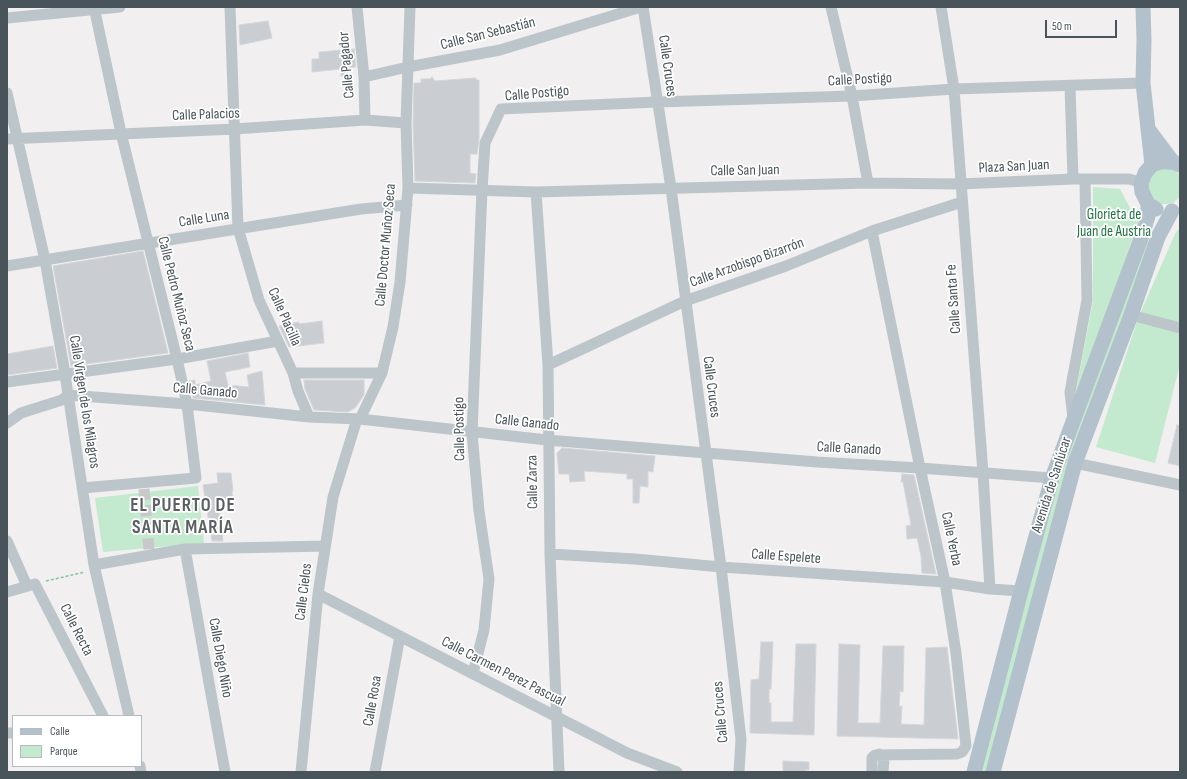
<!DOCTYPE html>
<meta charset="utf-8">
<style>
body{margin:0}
#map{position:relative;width:1187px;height:779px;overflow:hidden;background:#f1efef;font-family:"Sofia Sans Condensed",sans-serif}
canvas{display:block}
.frame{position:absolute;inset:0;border:8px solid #49545a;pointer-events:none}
.legend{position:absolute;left:12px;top:715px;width:130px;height:52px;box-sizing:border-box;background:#fff;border:1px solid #b6bbbd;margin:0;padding:5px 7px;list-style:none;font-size:12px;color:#49545a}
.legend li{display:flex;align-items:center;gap:8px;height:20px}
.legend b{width:20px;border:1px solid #b6bbbd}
.scale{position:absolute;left:1045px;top:20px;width:72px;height:18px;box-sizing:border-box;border:2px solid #49545a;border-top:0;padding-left:5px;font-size:12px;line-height:14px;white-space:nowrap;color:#49545a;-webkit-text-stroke:3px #fff;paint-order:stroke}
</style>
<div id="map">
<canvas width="1187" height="779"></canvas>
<div class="frame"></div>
<ul class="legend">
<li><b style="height:5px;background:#b2c1cb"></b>Calle</li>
<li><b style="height:11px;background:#c3eace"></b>Parque</li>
</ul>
<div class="scale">50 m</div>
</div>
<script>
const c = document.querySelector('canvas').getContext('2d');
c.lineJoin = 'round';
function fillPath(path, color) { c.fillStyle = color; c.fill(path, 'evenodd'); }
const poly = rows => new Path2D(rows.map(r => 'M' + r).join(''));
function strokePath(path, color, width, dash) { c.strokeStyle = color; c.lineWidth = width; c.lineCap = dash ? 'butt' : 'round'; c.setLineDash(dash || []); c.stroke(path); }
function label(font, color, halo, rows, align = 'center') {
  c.font = font + ' "Sofia Sans Condensed",sans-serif'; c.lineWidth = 3.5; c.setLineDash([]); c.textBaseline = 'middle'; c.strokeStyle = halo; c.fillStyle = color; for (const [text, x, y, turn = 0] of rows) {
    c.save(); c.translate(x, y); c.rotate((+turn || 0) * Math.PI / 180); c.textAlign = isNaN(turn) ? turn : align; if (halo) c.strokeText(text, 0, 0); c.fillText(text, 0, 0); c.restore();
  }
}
fillPath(poly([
 [1169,168,1174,170,1180,175,1180,197,1173,203,1167,204,1161,204,1156,201,1151,196,1149,191,1148,185,1150,178,1153,174,1158,170],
 [1093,187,1120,189,1138,223,1077,397,1076,391,1093,301],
 [1180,228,1180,364,1155,463,1096,447,1138,318,1176,232],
 [1145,240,1153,243,1076,448,989,772,979,772,1059,479],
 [198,486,204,543,103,552,95,498]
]), '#c3eace');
const building = poly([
 [268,21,272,38,240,45,239,25,268,21],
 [354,49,356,67,348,68,349,75,341,76,341,69,312,72,312,59,319,59,319,52,354,49],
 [432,77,435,81,476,78,476,80,479,80,479,139,477,154,470,154,470,173,476,174,475,183,415,181,413,123,414,83,421,83,421,79,430,79,432,77],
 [143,251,168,353,71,366,53,266,143,251],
 [322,321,324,343,289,347,279,326,299,322,299,324,322,321],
 [53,346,57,368,7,375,7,354,53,346],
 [248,353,250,367,225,372,228,385,249,387,247,375,262,371,265,405,193,398,189,381,195,380,195,385,211,381,207,361,248,353],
 [304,380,364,380,364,395,355,408,348,412,314,410,305,389,304,380],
 [1177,425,1180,426,1180,466,1168,463,1177,425],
 [562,448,655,456,653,472,648,471,648,487,640,486,639,503,633,503,633,479,627,479,627,474,584,471,585,481,570,482,569,474,559,474,557,453,562,448],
 [217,473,231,473,233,491,232,491,233,506,219,508,223,541,212,541,203,485,218,483,217,473],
 [902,474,914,475,936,574,922,573,921,556,917,538,907,539,906,526,911,525,903,482,901,482,902,474],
 [761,642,773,642,771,689,769,689,769,703,771,703,771,722,793,722,796,644,816,644,814,735,750,733,751,680,759,679,761,642],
 [839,644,860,645,858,723,880,723,883,646,904,646,903,692,900,691,899,706,902,706,901,724,924,725,926,648,947,647,958,739,837,736,839,644],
 [783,761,809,762,809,770,805,770,805,772,783,772,783,761]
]);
fillPath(building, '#cacdd1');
strokePath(building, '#d4d6da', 1);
strokePath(poly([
 [144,489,149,550]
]), '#c7c8ca', 11, [11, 5.5]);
strokePath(poly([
 [46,581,85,572]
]), '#7fc49b', 1.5, [3, 2]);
strokePath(poly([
 [230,7,238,228,259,300,293,373,298,391,309,417],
 [357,7,364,77,365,120],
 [643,7,671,188,721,567,741,739,739,772],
 [831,7,852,96,868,183],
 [941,7,954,89,983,473,990,589],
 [7,18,120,7],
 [364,77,408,67,500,50,641,7],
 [1070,86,1073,179],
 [7,93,45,260,64,368,94,565,129,716],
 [7,139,235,129,365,120,406,123],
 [408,188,536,192,868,183,960,184,1073,179,1129,179,1136,181,1141,184],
 [536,192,548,365,550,554,559,772],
 [7,266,361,209,407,205],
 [1131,315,1180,328],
 [548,365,685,301,786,266,872,231,962,202],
 [293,373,382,373],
 [7,382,177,359,278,341],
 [1073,418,1070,392,1087,300,1085,179],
 [360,419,382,373,393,327,400,282,408,188,406,123,410,7],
 [7,423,21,413,62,400,68,395,187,404,309,417,360,419,547,440,817,462,920,468,1052,478],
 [1075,463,1180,485],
 [82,488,196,478,187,404,177,359,121,133,94,7],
 [7,541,27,586],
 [185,549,225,772],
 [550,554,635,559,721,567,945,582,990,589,1021,591],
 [94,565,185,549,325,546],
 [7,592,35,584,103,716],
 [318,594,627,753,677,772],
 [473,673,484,630,489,579,479,511,472,433,482,190,485,143,501,109,657,102,852,96,954,89,1143,83],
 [7,733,13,733],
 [879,754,884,759,883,772],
 [140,766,141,772],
 [301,772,318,594,333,497,357,419],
 [375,772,400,636],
 [872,772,872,758,875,755,957,754,962,752,966,746,956,653,945,582,920,468,872,231]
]), '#bcc5ca', 11);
strokePath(poly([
 [1143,7,1144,40,1143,83,1152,165],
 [1148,129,1173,162],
 [1156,209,1148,204,1142,192,1141,184,1145,173,1152,165,1161,162,1173,162,1180,165],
 [974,772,1021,591,1052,478,1143,233,1148,216,1148,204],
 [993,772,1075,463,1131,315,1158,237,1172,211]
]), '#b2c1cb', 15);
label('15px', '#49545a', '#fff', [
 ["Calle San Sebastián",488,34,-14],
 ["Calle Pagador",347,65,-95],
 ["Calle Cruces",667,66,82],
 ["Calle Postigo",860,80,-3],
 ["Calle Postigo",537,94,-5],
 ["Calle Palacios",206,115,-2],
 ["Plaza San Juan",1014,167,-3],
 ["Calle San Juan",745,171,-1],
 ["Calle Luna",204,219,-9],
 ["Calle Doctor Muñoz Seca",386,245,-85],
 ["Calle Arzobispo Bizarrón",747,263,-20],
 ["Calle Pedro Muñoz Seca",176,294,76],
 ["Calle Santa Fe",954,299,-94],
 ["Calle Placilla",284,317,66],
 ["Calle Cruces",711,387,83],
 ["Calle Ganado",205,391,5],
 ["Calle Virgen de los Milagros",84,402,81],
 ["Calle Ganado",527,423,6],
 ["Calle Postigo",460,429,-91],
 ["Calle Ganado",849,449,3],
 ["Calle Zarza",533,482,-91],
 ["Avenida de Sanlúcar",1052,485,-72],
 ["Calle Yerba",951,539,78],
 ["Calle Espelete",786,557,4],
 ["Calle Cielos",304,592,-83],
 ["Calle Recta",76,630,63],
 ["Calle Diego Niño",220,658,80],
 ["Calle Carmen Perez Pascual",503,672,27],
 ["Calle Rosa",373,701,-80],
 ["Calle Cruces",721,712,-95]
]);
label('15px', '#227343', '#fff', [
 ["Glorieta de",1114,215],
 ["Juan de Austria",1114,232]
]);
c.letterSpacing = '1px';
label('bold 19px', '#5c6063', '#fff', [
 ["EL PUERTO DE",183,506],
 ["SANTA MARÍA",183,528]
]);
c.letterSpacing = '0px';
</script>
